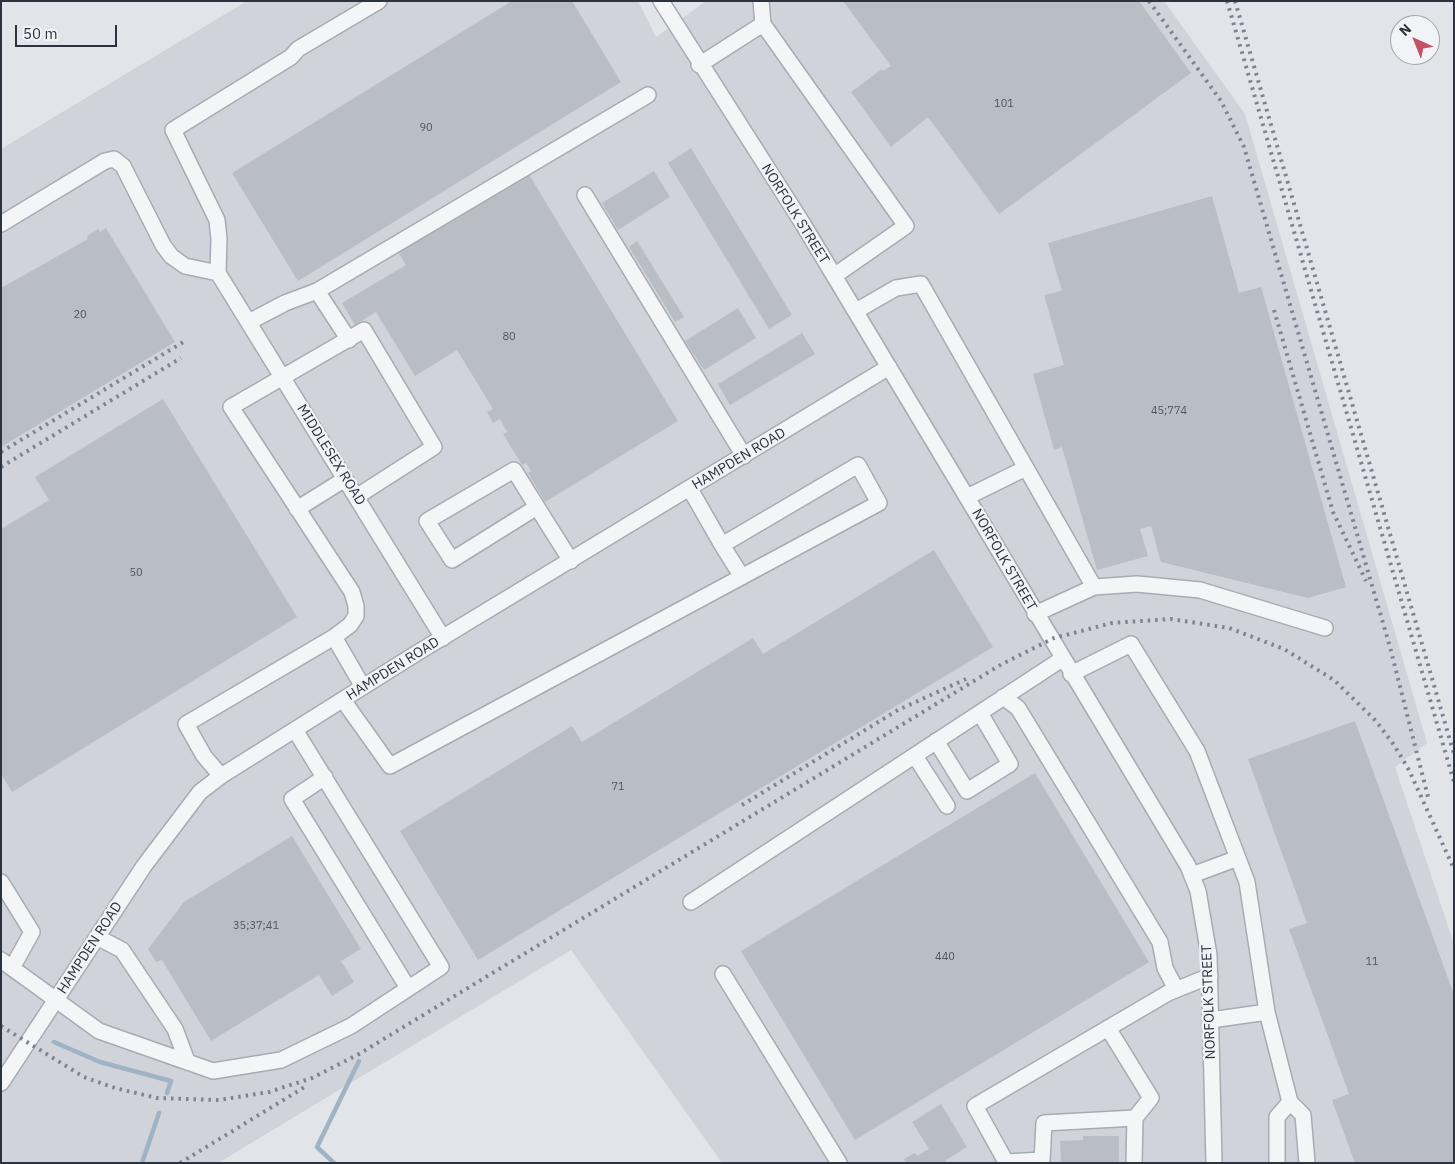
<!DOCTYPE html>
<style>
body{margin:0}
#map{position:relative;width:1455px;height:1164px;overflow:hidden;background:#e1e4e9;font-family:"IBM Plex Sans",sans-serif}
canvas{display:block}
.frame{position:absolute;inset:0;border:2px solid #2b333f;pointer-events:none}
.north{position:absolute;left:1390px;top:15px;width:50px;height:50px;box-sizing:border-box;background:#f1f3f6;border:1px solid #a2a6ad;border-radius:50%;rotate:316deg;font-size:14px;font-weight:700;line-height:20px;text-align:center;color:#2b333f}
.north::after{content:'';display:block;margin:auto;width:18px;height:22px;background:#c25265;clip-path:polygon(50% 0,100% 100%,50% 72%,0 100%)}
.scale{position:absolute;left:15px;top:25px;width:102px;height:22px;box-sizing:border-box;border:2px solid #2b333f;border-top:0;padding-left:6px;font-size:15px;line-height:18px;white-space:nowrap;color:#2b333f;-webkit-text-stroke:4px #f1f3f6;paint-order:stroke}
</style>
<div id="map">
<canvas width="1455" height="1164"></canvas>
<div class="frame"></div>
<div class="north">N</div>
<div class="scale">50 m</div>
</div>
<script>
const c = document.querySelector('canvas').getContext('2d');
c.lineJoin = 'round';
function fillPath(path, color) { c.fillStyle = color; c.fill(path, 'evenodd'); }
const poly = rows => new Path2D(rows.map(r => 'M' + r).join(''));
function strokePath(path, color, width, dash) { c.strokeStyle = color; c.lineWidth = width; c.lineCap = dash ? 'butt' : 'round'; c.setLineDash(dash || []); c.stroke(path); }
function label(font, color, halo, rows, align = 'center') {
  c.font = font + ' "IBM Plex Sans",sans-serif'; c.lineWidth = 4.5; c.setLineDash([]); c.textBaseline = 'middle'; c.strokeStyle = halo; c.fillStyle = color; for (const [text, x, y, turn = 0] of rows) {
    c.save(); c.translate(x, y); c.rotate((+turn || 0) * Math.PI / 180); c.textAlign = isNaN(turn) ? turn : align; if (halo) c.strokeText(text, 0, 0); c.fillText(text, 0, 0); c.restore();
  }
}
fillPath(poly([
 [247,1,638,1,656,37,706,1,1164,1,1245,114,1427,743,1395,767,1454,944,1454,1163,722,1163,571,950,218,1163,1,1163,1,149]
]), '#d0d3da');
strokePath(poly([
 [54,1042,100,1062,171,1081,167,1093],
 [142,1163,159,1113],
 [334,1163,317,1147,359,1061]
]), '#a0b3c5', 4.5);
fillPath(poly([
 [512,1,572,1,621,82,298,281,232,173],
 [843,1,1139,1,1191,73,999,214,928,117,891,147,851,92,882,69,883,71,891,66],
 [691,148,792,315,769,329,668,163],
 [654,171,670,197,618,230,602,203],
 [528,173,678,421,545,502,528,473,531,471,526,463,522,465,503,434,507,432,500,419,493,423,487,412,493,409,457,350,415,376,376,312,355,325,342,303,406,265,398,252],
 [1212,196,1239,293,1261,287,1346,587,1308,598,1161,562,1151,526,1140,529,1148,556,1097,570,1062,447,1054,450,1033,374,1064,365,1044,295,1062,291,1048,243],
 [106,228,175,342,1,447,1,288,88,239,87,236,98,229,100,232],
 [637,241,684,317,675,322,629,247],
 [738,308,756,338,704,370,685,341],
 [802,333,815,354,730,405,718,384],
 [163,399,297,617,12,792,1,774,1,529,49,500,35,477],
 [934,550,993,647,478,960,400,831,572,726,582,742,753,638,763,654],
 [1355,721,1454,995,1454,1163,1355,1163,1332,1100,1349,1094,1289,929,1307,923,1248,759],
 [1035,773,1149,962,855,1140,741,951],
 [292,836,361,949,341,961,354,982,332,996,319,975,211,1041,162,960,156,962,148,949,184,902],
 [941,1104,967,1147,946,1160,946,1163,906,1163,904,1159,915,1153,917,1156,929,1149,912,1122],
 [1083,1136,1119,1136,1119,1163,1061,1163,1060,1141,1083,1140]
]), '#b9bec5');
const minor = poly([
 [661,1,803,224,1188,866,1198,891,1209,955,1214,1163],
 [761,1,763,24],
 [699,65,763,24,906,226,834,276],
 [585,195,744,456],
 [1,224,105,161,114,159,123,166,163,245,171,256,185,266,218,273],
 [218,273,443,638],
 [218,273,219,239,217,220,173,130,291,57,298,49,379,1],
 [317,291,648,95],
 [856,311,896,288,921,284,1094,587,1035,614],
 [249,322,285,303,317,291,349,340],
 [967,497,1026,468],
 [537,507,452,560,427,521,514,470,537,507,571,561],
 [297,509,345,479],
 [722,545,742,577],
 [1094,587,1137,584,1200,590,1325,628],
 [334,637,363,687],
 [1071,674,1131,644,1197,751,1247,882,1267,1012,1211,1020],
 [1003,697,1018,708,1160,942,1165,968,1176,989],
 [343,700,390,766,879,503,858,465,722,545,690,489],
 [936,741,967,791,1010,764,980,713],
 [915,756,947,806],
 [221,776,204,756,186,724,334,637,350,625,356,616,356,606,352,592,231,407,364,330,434,447,356,497],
 [325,777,292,799,408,988],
 [1192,875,1238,858],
 [1,882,32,932,12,968],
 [691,902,1062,659],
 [97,937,122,950,175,1029,187,1061],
 [1,960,99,1031,213,1071,281,1060,351,1026,441,967,295,730],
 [723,974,839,1163],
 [1267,1012,1290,1102,1303,1115,1307,1163],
 [1108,1028,1151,1098,1135,1118],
 [1,1083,144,866,200,792,221,776,417,653,889,367],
 [1134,1163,1135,1118,1044,1123,1042,1160,1006,1162,975,1106,1168,993,1210,976],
 [1277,1163,1277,1117,1290,1102]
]);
strokePath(minor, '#a7abb3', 18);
strokePath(minor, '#f4f5f7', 15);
strokePath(poly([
 [1149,1,1221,101,1244,147,1390,647,1428,797],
 [1227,1,1454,782],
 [1235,1,1454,754],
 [1274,310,1333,512,1366,581],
 [1,452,185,341],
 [1,467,181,358],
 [742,805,898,710,966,679],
 [1,1026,84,1077,115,1088,157,1098,219,1100,269,1092,312,1078,359,1054,1002,664,1054,638,1112,623,1171,619,1229,628,1284,649,1334,680,1376,721,1394,745,1409,770,1454,869],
 [180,1163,308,1085]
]), '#7c8491', 4, [2.5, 5]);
label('11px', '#4e5660', null, [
 ["101",1004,104],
 ["90",426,128],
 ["20",80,315],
 ["80",509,337],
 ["45;774",1169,411],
 ["50",136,573],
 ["71",618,787],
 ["35;37;41",256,926],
 ["440",945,957],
 ["11",1372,962]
]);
label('14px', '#2b333f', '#f1f3f6', [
 ["NORFOLK STREET",795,214,58],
 ["MIDDLESEX ROAD",331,455,58],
 ["HAMPDEN ROAD",739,459,-31],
 ["NORFOLK STREET",1004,560,60],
 ["HAMPDEN ROAD",393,669,-32],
 ["HAMPDEN ROAD",90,948,-57],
 ["NORFOLK STREET",1209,1002,-92]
]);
</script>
